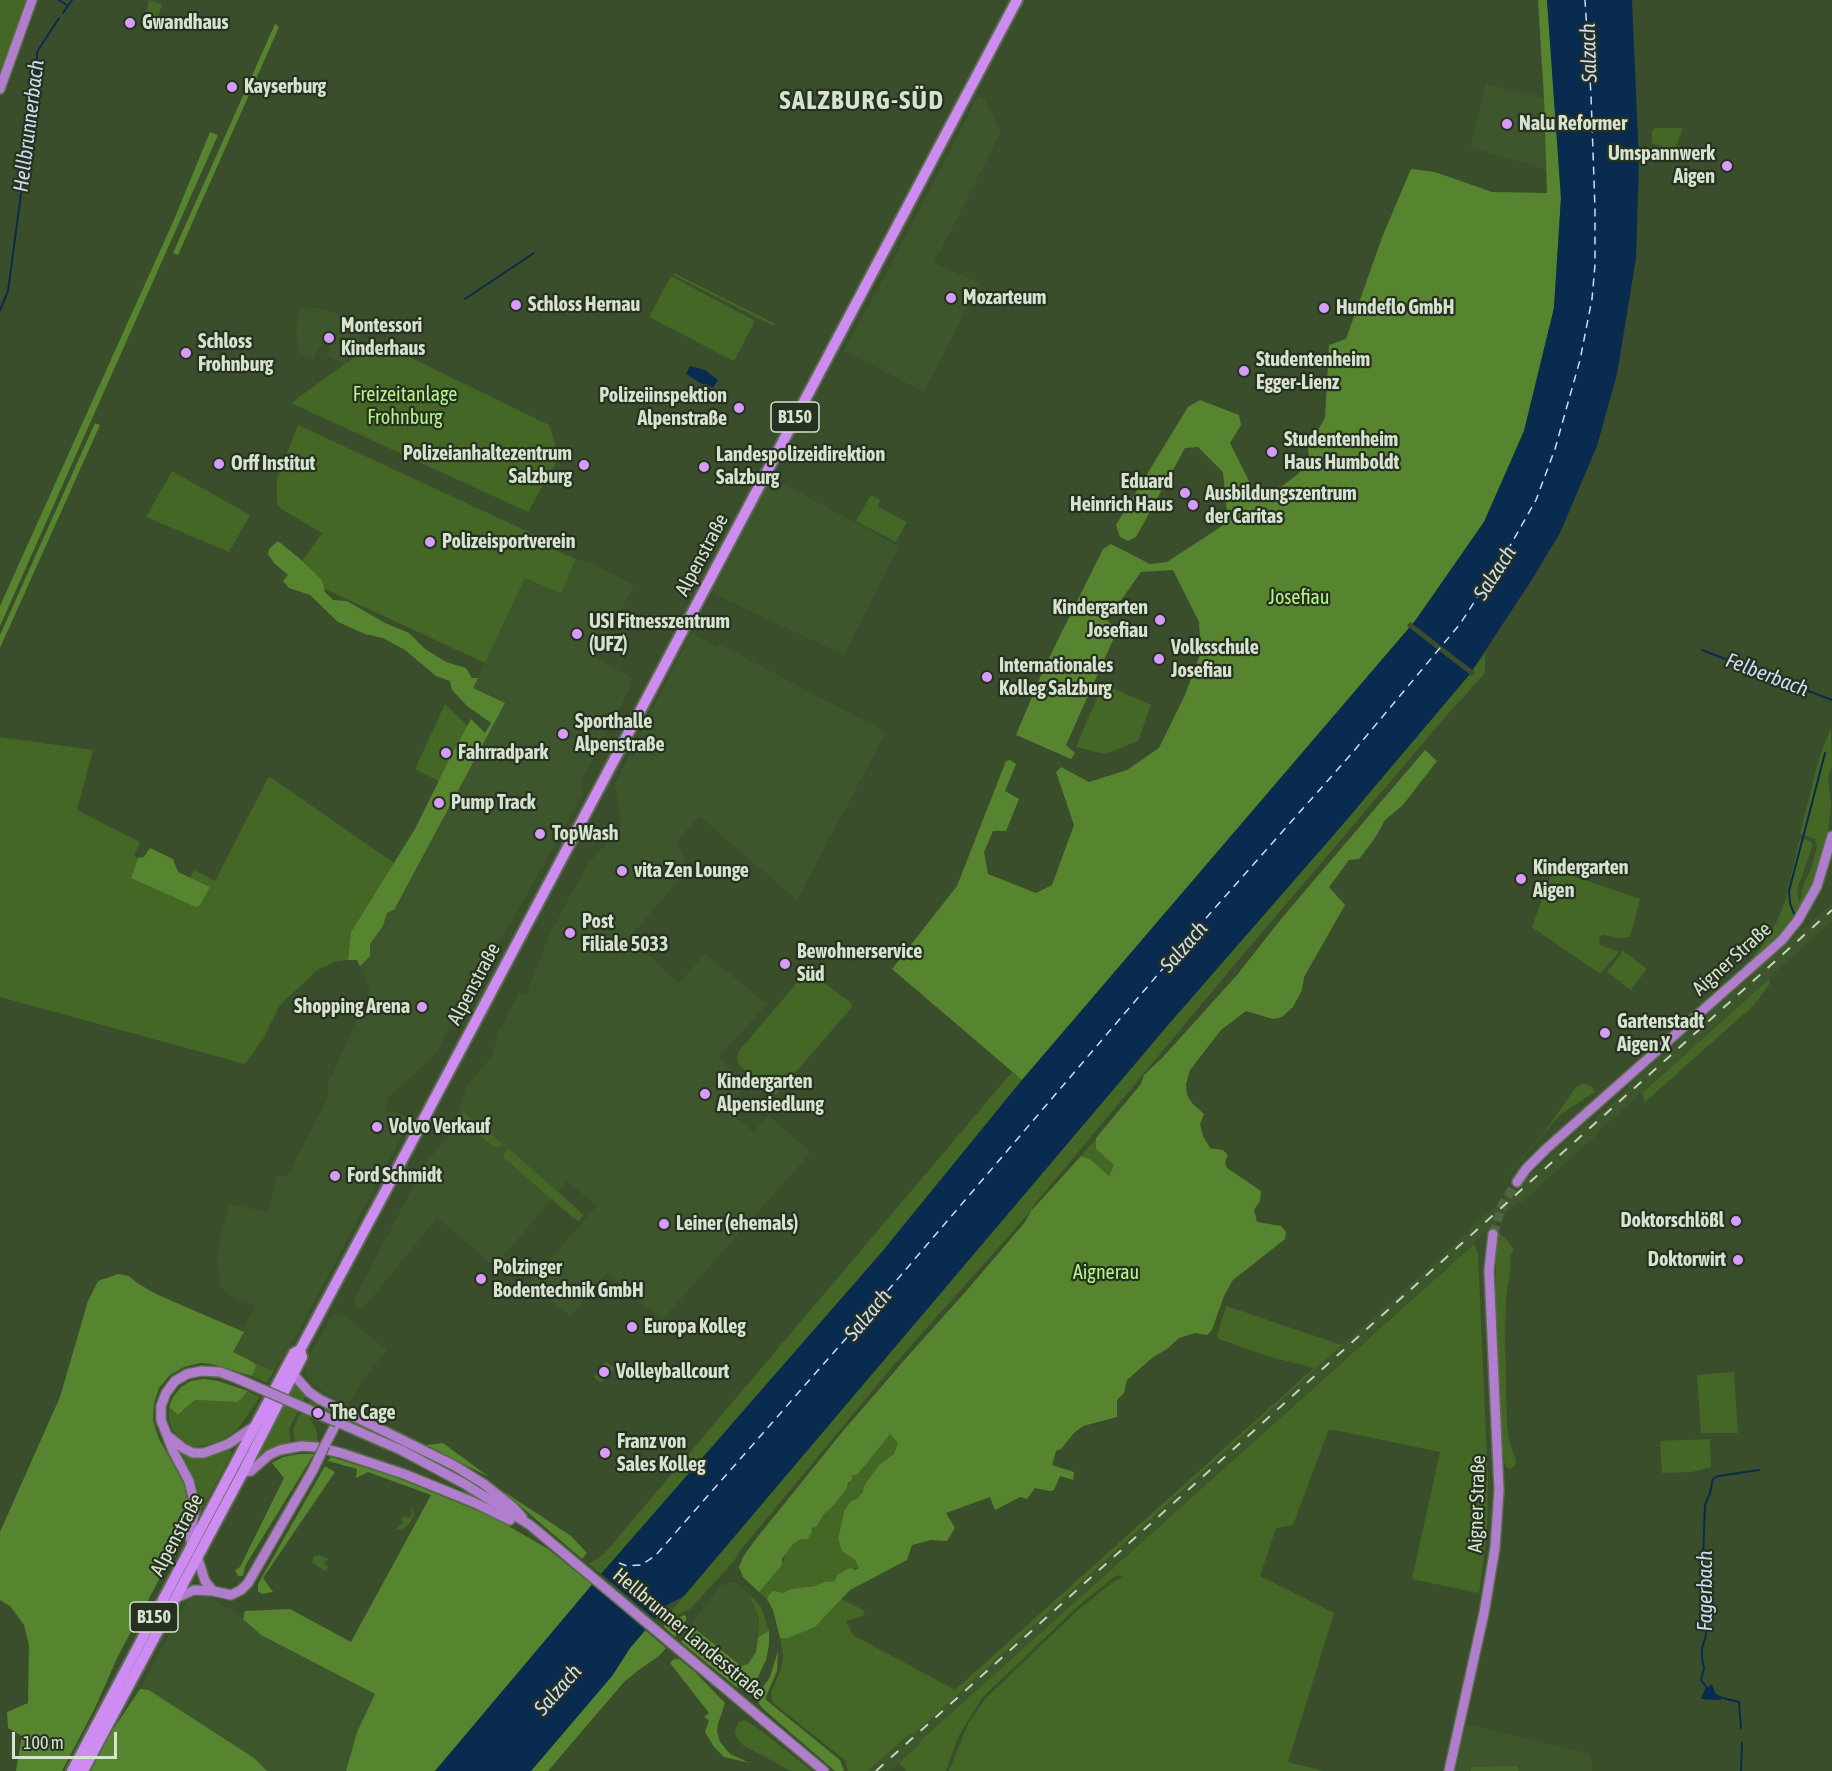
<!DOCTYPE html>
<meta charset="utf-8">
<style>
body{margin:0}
#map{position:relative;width:1832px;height:1771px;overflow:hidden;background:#3a4e2b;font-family:"Asap Condensed",sans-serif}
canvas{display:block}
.scale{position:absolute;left:12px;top:1732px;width:105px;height:27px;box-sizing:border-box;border:3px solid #d6e3ce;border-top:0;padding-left:8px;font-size:18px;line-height:21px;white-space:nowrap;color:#d6e3ce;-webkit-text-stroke:4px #273121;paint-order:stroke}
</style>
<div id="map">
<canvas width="1832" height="1771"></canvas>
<div class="scale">100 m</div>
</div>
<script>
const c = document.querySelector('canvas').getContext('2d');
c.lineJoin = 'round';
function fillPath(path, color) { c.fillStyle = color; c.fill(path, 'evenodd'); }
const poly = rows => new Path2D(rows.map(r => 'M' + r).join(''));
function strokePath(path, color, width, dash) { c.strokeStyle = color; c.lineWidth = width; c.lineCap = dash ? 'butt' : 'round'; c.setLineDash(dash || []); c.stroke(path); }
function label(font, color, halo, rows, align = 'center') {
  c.font = font + ' "Asap Condensed",sans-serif'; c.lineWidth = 4.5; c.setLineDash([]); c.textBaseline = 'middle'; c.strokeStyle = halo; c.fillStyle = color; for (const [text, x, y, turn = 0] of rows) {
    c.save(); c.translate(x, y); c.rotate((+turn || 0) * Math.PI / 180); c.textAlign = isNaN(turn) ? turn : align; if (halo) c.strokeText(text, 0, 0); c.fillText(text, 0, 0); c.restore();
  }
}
fillPath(poly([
 [1486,84,1544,98,1547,170,1470,147],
 [978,96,985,100,1001,132,934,263,980,283,924,392,844,351,887,272],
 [320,308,361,321,361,335,345,364,326,356,332,344,323,340,313,360,299,353,296,325,300,309],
 [770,477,899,546,844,655,712,593],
 [576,559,598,566,634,585,595,658,632,678,629,685,631,686,583,777,583,794,516,914,467,992,436,1054,388,1098,386,1110,412,1117,297,1334,274,1371,232,1352,255,1305,228,1295,220,1286,217,1258,221,1232,230,1204,268,1212,277,1175,287,1176,329,1096,327,1086,370,991,360,966,370,956,370,944,383,926,387,913,394,910,504,704,473,688,525,577,561,591],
 [691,633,717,647,719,644,886,732,797,900,699,816,677,841,688,869,629,938,679,983,705,954,767,1004,718,1058,748,1084,726,1109,753,1132,768,1115,811,1152,662,1320,607,1273,570,1316,530,1282,597,1206,567,1181,495,1266,437,1218,362,1310,355,1303,354,1299,426,1163,451,1132,467,1086,493,1054,498,1033,519,992,523,995,528,990,550,933,588,864,621,826,615,784],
 [1832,903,1832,921,1599,1131,1597,1135,1522,1202,1518,1203,1227,1465,919,1742,920,1744,890,1771,868,1771,910,1732,913,1735,1113,1552,1466,1234,1474,1222,1489,1212,1587,1123,1591,1122,1627,1090,1629,1085],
 [341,1313,387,1350,362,1381,347,1406,316,1387,309,1380,305,1367,310,1354,333,1314],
 [732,1582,738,1584,748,1593,759,1618,756,1652,748,1664,741,1666,694,1628,688,1629,720,1586],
 [206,1595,234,1611,261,1635,376,1694,357,1732,346,1771,267,1771,254,1758,149,1690,140,1689,188,1599],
 [1466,1724,1591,1754,1592,1771,1456,1771]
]), '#3e562c');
fillPath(poly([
 [0,0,26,0,0,80],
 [149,0,162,4,158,18,146,14],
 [1655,128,1683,128,1674,151,1652,143,1652,131],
 [674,273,775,324,774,326,673,275],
 [671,276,755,321,734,361,649,317],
 [367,348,399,352,549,425,559,457,528,512,291,403],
 [298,425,546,540,544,545,576,559,561,593,525,578,485,663,293,574,322,533,281,509,277,503,277,479],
 [172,471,250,515,229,552,146,517],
 [871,495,880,500,878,507,907,522,896,542,856,521],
 [1485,654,1485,673,1447,715,1236,963,1034,1205,1031,1211,893,1366,743,1547,734,1561,690,1609,664,1621,662,1620,673,1609,1168,1025,1344,823],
 [1103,684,1151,705,1138,741,1105,754,1076,747],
 [445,704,480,737,451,787,415,769],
 [1831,728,1832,765,1828,778,1831,807,1827,839,1816,879,1787,928,1762,955,1741,971,1763,945,1778,919,1786,899,1799,841,1801,838,1810,841,1813,845,1797,889,1799,902,1802,897,1801,891,1812,866,1817,846,1815,839,1800,834,1820,755],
 [0,737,93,750,77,810,140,842,134,856,138,858,131,878,210,887,190,878,194,870,215,881,268,778,270,777,394,863,351,932,348,960,334,962,316,971,280,1005,263,1039,245,1064,0,997],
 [1553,869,1640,899,1630,937,1621,938,1603,935,1599,938,1600,945,1619,952,1600,974,1532,927],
 [1623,951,1647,969,1631,990,1621,983,1622,981,1619,981,1607,972],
 [815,976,851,1003,852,1007,776,1095,739,1065,737,1059,739,1051,802,977],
 [1770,978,1769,985,1754,1005,1645,1102,1642,1093],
 [1012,1072,1022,1080,881,1253,601,1574,589,1564,604,1554],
 [1583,1083,1591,1086,1595,1092,1560,1115,1515,1167,1497,1193,1515,1166,1543,1134,1576,1087],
 [463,1112,503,1144,499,1147,493,1146,464,1123,462,1117],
 [1096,1139,1096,1149,1114,1165,1109,1176,1081,1156],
 [508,1148,575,1207,583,1215,579,1221,572,1217,504,1158,504,1154],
 [1498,1232,1506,1239,1514,1250,1510,1256,1511,1266,1506,1298,1505,1337,1507,1426,1510,1445,1516,1461,1515,1466,1510,1469,1506,1467,1504,1461,1501,1428,1495,1306,1497,1234,1495,1233,1486,1239,1491,1233],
 [1474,1244,1478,1254,1488,1479,1487,1532,1479,1593,1412,1579,1440,1452,1329,1429,1293,1525,1276,1528,1260,1576,1334,1613,1288,1762,1324,1771,949,1771,968,1724,985,1699,1079,1609,1113,1582,1121,1578,1122,1577,1119,1575,1113,1578,1077,1607,982,1698,958,1737,946,1771,907,1771,899,1763,920,1744,919,1742],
 [1226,1306,1342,1345,913,1735,910,1733,868,1771,848,1771,845,1760,772,1702,771,1693,781,1669,783,1655,780,1638,788,1638,823,1619,841,1599,865,1611,863,1616,846,1621,853,1635,955,1690,1314,1368,1270,1357,1219,1339,1217,1336],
 [253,1362,274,1371,267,1383,252,1376,256,1366],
 [606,1362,614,1368,601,1383,594,1377],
 [1734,1372,1738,1433,1701,1433,1697,1375],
 [293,1383,295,1383,307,1393,289,1429,291,1445,257,1461,255,1459],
 [248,1391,260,1397,238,1429,224,1439,213,1444,194,1447,186,1443,173,1431,169,1420,169,1407,179,1415,195,1400,238,1402],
 [309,1401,334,1412,328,1425,308,1417,316,1428,318,1444,295,1443,293,1429,300,1414,303,1414],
 [890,1433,899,1443,894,1454,879,1465,863,1492,857,1499,851,1502,844,1511,838,1539,842,1551,855,1560,859,1567,837,1575,836,1581,824,1582,815,1586,791,1589,783,1593,769,1595,767,1599,759,1592,782,1565,786,1553,793,1544,809,1535,811,1528,817,1526,824,1514,835,1504,847,1488,852,1476,858,1474],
 [1710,1439,1711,1467,1691,1472,1662,1473,1660,1441],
 [229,1448,232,1453,203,1507,200,1507,197,1485,182,1453,194,1457,206,1457],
 [410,1507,413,1509,414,1514,409,1524,402,1530,395,1529,403,1523,401,1520,403,1516,410,1518,412,1512],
 [319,1555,329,1559,323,1564,329,1567,325,1571,312,1562,314,1556],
 [748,1593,761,1607,769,1631,758,1637,759,1618],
 [745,1720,759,1729,812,1771,791,1771,743,1745,736,1737,735,1731,739,1722],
 [1518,1766,1518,1771,1471,1771,1471,1767]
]), '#446726');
fillPath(poly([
 [1538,0,1547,0,1561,198,1554,308,1524,431,1484,522,1415,621,1022,1080,892,969,957,886,1006,761,1010,760,1016,764,1005,791,1019,799,1006,831,993,831,984,852,988,874,1036,893,1052,885,1074,825,1056,772,1061,767,1089,782,1127,770,1159,748,1185,695,1201,652,1199,622,1173,570,1141,572,1107,620,1117,631,1066,745,1075,753,1071,759,1016,735,1045,666,1103,549,1111,544,1150,564,1167,562,1228,522,1223,472,1198,447,1185,448,1136,537,1128,541,1120,537,1116,525,1188,407,1200,400,1239,415,1241,425,1230,443,1260,503,1298,474,1309,458,1308,448,1325,418,1329,345,1346,339,1383,235,1411,169,1435,172,1492,192,1547,193,1544,98],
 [275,24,279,27,178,255,173,253],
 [210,132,218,135,0,626,0,606,173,222],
 [95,423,100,425,0,648,0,635],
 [278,541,299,558,322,580,325,592,333,600,347,601,385,623,409,633,425,649,446,662,466,668,472,678,478,678,473,688,505,703,394,910,387,913,383,926,370,944,370,956,360,966,357,960,348,960,351,932,415,829,450,758,471,719,485,733,491,723,467,706,452,690,450,681,436,676,405,650,383,638,365,634,338,622,310,595,289,588,283,581,288,575,274,563,268,554,269,549],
 [1425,750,1437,761,1403,805,1385,820,1375,838,1359,859,1349,860,1329,887,1345,905,1304,977,1302,990,1293,1007,1282,1017,1273,1019,1246,1011,1221,1030,1190,1070,1186,1084,1187,1095,1192,1103,1204,1114,1200,1124,1203,1136,1210,1148,1223,1150,1228,1155,1225,1162,1227,1168,1261,1191,1260,1201,1254,1210,1257,1222,1281,1226,1286,1232,1285,1239,1233,1280,1224,1296,1212,1330,1207,1335,1195,1333,1179,1338,1167,1349,1152,1358,1127,1380,1124,1393,1117,1400,1117,1417,1083,1426,1074,1433,1061,1449,1056,1451,1052,1465,1074,1472,1073,1480,1060,1476,1054,1490,1050,1491,1035,1488,1027,1499,1020,1497,995,1510,990,1497,946,1513,955,1528,947,1541,931,1540,912,1545,907,1560,850,1590,815,1627,788,1638,780,1638,773,1610,767,1599,769,1595,773,1591,783,1593,791,1589,815,1586,824,1582,835,1581,837,1575,850,1568,855,1570,859,1568,855,1560,842,1551,838,1539,844,1511,851,1501,857,1499,863,1492,864,1486,879,1465,894,1454,898,1443,890,1434,858,1474,852,1476,852,1480,848,1483,847,1488,835,1504,824,1514,817,1526,811,1528,812,1531,808,1539,802,1539,793,1544,782,1559,782,1565,759,1592,743,1577,739,1567,743,1557,755,1540,843,1431,907,1357,968,1289,1025,1222,1031,1211,1081,1156,1091,1160,1109,1176,1114,1165,1096,1149,1096,1138,1141,1084,1144,1075,1163,1057,1237,975,1281,919],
 [150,848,173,859,178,872,210,887,200,905,196,907,131,878,138,858,144,857],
 [118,1274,129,1276,137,1283,156,1294,244,1332,233,1352,253,1362,256,1366,252,1376,212,1364,200,1363,184,1367,170,1375,159,1388,154,1403,153,1420,158,1437,184,1484,187,1499,188,1521,183,1535,118,1656,95,1708,62,1771,16,1771,22,1736,8,1728,7,1712,28,1703,29,1645,24,1625,10,1606,0,1600,0,1532,60,1397,88,1301,98,1281],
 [203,1379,218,1381,248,1391,238,1402,195,1400,178,1415,169,1407,173,1397,181,1387,191,1381],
 [443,1443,489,1477,426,1445],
 [299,1454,314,1454,245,1566,243,1576,238,1576,235,1570,240,1567,284,1478,272,1463,283,1457],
 [331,1457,395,1477,493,1517,548,1549,593,1585,435,1771,346,1771,357,1732,375,1694,261,1635,243,1619,245,1611,290,1609,351,1642,431,1495,368,1472,356,1478,357,1469,328,1461],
 [325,1466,335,1472,263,1578,273,1592,262,1594,258,1591,258,1584],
 [503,1491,571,1536,587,1553,582,1559],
 [684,1615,686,1616,686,1620,675,1637,663,1626],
 [691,1628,694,1628,741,1666,748,1664,756,1652,758,1637,769,1631,769,1645,766,1660,757,1679,749,1687,743,1689,736,1687,681,1642],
 [645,1630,666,1648,659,1656,640,1669,624,1682,548,1771,531,1771,612,1676,630,1648],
 [778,1651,777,1671,765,1699,840,1760,844,1771,835,1771,762,1708,758,1702,757,1696,770,1677],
 [675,1658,677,1660,678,1658,694,1671,725,1703,718,1724,717,1732,720,1742,730,1754,750,1763,724,1757,714,1747,705,1732,709,1720,704,1717,709,1713,670,1663],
 [140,1689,149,1690,254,1758,267,1771,89,1771,108,1737]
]), '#57852f');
fillPath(poly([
 [1547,0,1632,0,1639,162,1636,258,1617,374,1597,446,1560,533,1531,581,1470,674,1344,823,1168,1025,684,1596,667,1605,630,1648,612,1676,531,1771,435,1771,601,1574,881,1253,1022,1080,1415,621,1484,522,1524,431,1554,308,1561,198],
 [690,366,705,370,718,380,713,388,706,384,702,384,686,374],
 [1712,1684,1715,1693,1721,1697,1721,1700,1701,1699,1705,1689]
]), '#092b4f');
fillPath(poly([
 [1410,622,1475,672,1472,676,1407,626],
 [599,1572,657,1621,648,1632,591,1584]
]), '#3a4e2b');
strokePath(poly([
 [59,0,68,6],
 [63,13,72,0],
 [465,299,534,253],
 [0,310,8,291,37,74,37,52,59,18],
 [1702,650,1832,700],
 [1796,919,1790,903,1789,891,1825,753],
 [1707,1688,1701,1680,1704,1668,1702,1658,1702,1648,1706,1635,1703,1559,1705,1505,1710,1493,1713,1479,1718,1476,1759,1470],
 [1719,1697,1739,1702,1741,1728],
 [1741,1771,1742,1743]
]), '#092b4f', 2);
strokePath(poly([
 [619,1563,627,1566,641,1565,655,1556,878,1302,1213,910,1353,752,1460,624,1506,553,1536,500,1555,449,1580,360,1592,299,1595,265,1595,209,1591,95,1585,0]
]), '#cdddf0', 1.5, [8, 6]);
strokePath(poly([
 [1493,1234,1503,1203,1517,1182]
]), '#516443', 9, [9, 4.5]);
const secondary = poly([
 [0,89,32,0],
 [1517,1182,1526,1169,1546,1149,1782,940,1798,920,1817,886,1832,836],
 [293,1374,309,1392,319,1399,455,1466,484,1484,513,1507,522,1517],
 [168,1436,183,1448,193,1453,204,1453,228,1444,255,1426],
 [325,1445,337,1422,401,1450,463,1483,530,1525,824,1771],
 [243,1472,251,1471,269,1455,280,1450,302,1446,316,1447,341,1453,404,1474,473,1502,510,1520],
 [192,1546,190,1536,195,1510,193,1497,189,1481,173,1451,161,1420,161,1406,166,1393,175,1381,187,1374,201,1371,220,1372,236,1378],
 [197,1556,205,1581,213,1591],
 [176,1598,194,1590,213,1591,231,1595,241,1590,248,1583,313,1470],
 [1449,1771,1484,1613,1495,1548,1499,1490,1489,1270,1493,1234]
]);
const primary = poly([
 [72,1771,294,1353,300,1350,401,1162,1017,0],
 [83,1771,243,1472,302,1357,300,1350]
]);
strokePath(secondary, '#596c4c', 12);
strokePath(primary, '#596c4c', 14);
strokePath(secondary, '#b17ece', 9);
strokePath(primary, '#ce8bf2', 10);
strokePath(poly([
 [876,1771,1832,910]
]), '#c6d4be', 2, [10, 10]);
const secondaryBridge = poly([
 [236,1378,337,1422],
 [313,1470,325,1445]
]);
strokePath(secondaryBridge, '#596c4c', 12, []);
strokePath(secondaryBridge, '#b17ece', 9);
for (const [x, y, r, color] of [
 [130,23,6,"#d79bf9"],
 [232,87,6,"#d79bf9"],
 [1507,124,6,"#d79bf9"],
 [1727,166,6,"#d79bf9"],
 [951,298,6,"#d79bf9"],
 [516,305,6,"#d79bf9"],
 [1324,308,6,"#d79bf9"],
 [329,338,6,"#d79bf9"],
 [186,353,6,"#d79bf9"],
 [1244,371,6,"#d79bf9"],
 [739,408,6,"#d79bf9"],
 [1272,452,6,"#d79bf9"],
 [219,464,6,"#d79bf9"],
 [584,465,6,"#d79bf9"],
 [704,467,6,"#d79bf9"],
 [1185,493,6,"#d79bf9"],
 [1193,505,6,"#d79bf9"],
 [430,542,6,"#d79bf9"],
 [1160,620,6,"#d79bf9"],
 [577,634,6,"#d79bf9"],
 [1159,659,6,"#d79bf9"],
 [987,677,6,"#d79bf9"],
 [563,734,6,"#d79bf9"],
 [446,753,6,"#d79bf9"],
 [439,803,6,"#d79bf9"],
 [540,834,6,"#d79bf9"],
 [622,871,6,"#d79bf9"],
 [1521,879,6,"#d79bf9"],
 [570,933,6,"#d79bf9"],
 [785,964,6,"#d79bf9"],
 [422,1007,6,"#d79bf9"],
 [1605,1033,6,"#d79bf9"],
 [705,1094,6,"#d79bf9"],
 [377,1127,6,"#d79bf9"],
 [335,1176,6,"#d79bf9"],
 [1736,1221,6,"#d79bf9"],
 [664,1224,6,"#d79bf9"],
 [1738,1260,6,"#d79bf9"],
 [481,1279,6,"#d79bf9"],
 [632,1327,6,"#d79bf9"],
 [604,1372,6,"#d79bf9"],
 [318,1413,6,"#d79bf9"],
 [605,1453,6,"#d79bf9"]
]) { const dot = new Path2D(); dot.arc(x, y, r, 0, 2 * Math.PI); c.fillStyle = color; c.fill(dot); strokePath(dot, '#273121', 2); }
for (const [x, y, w] of [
 [795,417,48],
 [154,1617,48]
]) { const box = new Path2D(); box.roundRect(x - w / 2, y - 15, w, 30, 4.5); c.fillStyle = '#273121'; c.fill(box); strokePath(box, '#d6e3ce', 1.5); }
label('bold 18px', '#d6e3ce', null, [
 ["B150",795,417],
 ["B150",154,1617]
]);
label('bold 20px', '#d6e3ce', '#273121', [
 ["Gwandhaus",142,23],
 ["Kayserburg",244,87],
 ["Nalu Reformer",1519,124],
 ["Umspannwerk",1715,154,"right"],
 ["Aigen",1715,177,"right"],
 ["Mozarteum",963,298],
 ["Schloss Hernau",528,305],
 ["Hundeflo GmbH",1336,308],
 ["Montessori",341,326],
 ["Kinderhaus",341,349],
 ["Schloss",198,342],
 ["Frohnburg",198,365],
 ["Studentenheim",1256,360],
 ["Egger-Lienz",1256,383],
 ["Polizeiinspektion",727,396,"right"],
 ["Alpenstraße",727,419,"right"],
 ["Studentenheim",1284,440],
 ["Haus Humboldt",1284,463],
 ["Polizeianhaltezentrum",572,454,"right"],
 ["Salzburg",572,477,"right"],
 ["Landespolizeidirektion",716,455],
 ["Salzburg",716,478],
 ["Orff Institut",231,464],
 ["Eduard",1173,482,"right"],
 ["Heinrich Haus",1173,505,"right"],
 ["Ausbildungszentrum",1205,494],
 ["der Caritas",1205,517],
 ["Polizeisportverein",442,542],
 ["Kindergarten",1148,608,"right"],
 ["Josefiau",1148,631,"right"],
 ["USI Fitnesszentrum",589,622],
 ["(UFZ)",589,645],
 ["Volksschule",1171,648],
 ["Josefiau",1171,671],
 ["Internationales",999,666],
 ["Kolleg Salzburg",999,689],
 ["Sporthalle",575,722],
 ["Alpenstraße",575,745],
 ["Fahrradpark",458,753],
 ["Pump Track",451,803],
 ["TopWash",552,834],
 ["Kindergarten",1533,868],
 ["Aigen",1533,891],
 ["vita Zen Lounge",634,871],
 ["Post",582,922],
 ["Filiale 5033",582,945],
 ["Bewohnerservice",797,952],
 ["Süd",797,975],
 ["Shopping Arena",410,1007,"right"],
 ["Gartenstadt",1617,1022],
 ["Aigen X",1617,1045],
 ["Kindergarten",717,1082],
 ["Alpensiedlung",717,1105],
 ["Volvo Verkauf",389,1127],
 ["Ford Schmidt",347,1176],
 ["Doktorschlößl",1724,1221,"right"],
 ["Leiner (ehemals)",676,1224],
 ["Doktorwirt",1726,1260,"right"],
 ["Polzinger",493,1268],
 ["Bodentechnik GmbH",493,1291],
 ["Europa Kolleg",644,1327],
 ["Volleyballcourt",616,1372],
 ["The Cage",330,1413],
 ["Franz von",617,1442],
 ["Sales Kolleg",617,1465]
], 'left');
label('20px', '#b5f585', '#273121', [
 ["Freizeitanlage",405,395],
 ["Frohnburg",405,418],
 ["Josefiau",1299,598],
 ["Aignerau",1106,1273]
]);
label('20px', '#d6e3ce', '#273121', [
 ["Alpenstraße",702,555,-62],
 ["Aigner Straße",1732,959,-42],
 ["Alpenstraße",474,984,-62],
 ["Aigner Straße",1477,1504,-88],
 ["Alpenstraße",177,1535,-62],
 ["Hellbrunner Landesstraße",689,1634,40]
]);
label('italic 21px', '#cdddf0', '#273121', [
 ["Salzach",1589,53,-92],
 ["Hellbrunnerbach",29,126,-83],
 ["Salzach",1495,573,-57],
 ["Felberbach",1767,675,21],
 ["Salzach",1184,947,-49],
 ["Salzach",868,1315,-50],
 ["Fagerbach",1705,1591,-90],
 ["Salzach",558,1690,-49]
]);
c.letterSpacing = '1.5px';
label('bold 26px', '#d6e3ce', '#273121', [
 ["SALZBURG-SÜD",862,101]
]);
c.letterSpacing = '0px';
</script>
